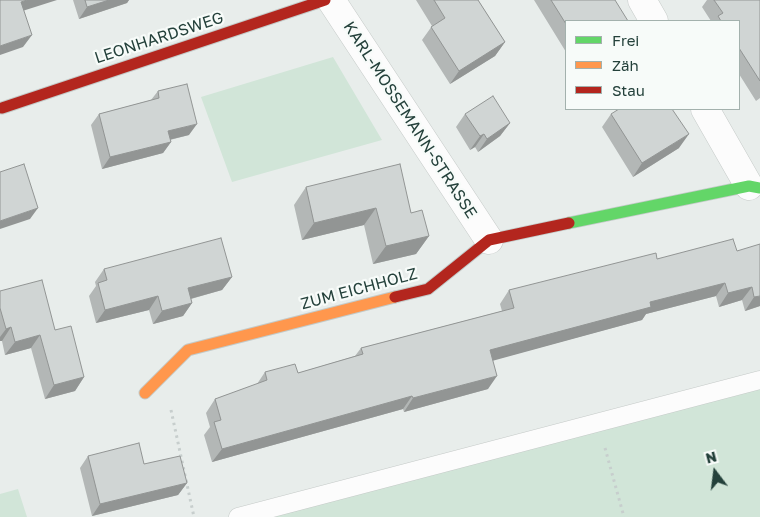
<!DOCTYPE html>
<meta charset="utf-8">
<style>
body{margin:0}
#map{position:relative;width:760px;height:517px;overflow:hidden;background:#e8edeb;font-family:"Golos Text",sans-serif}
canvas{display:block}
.legend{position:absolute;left:565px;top:20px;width:175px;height:90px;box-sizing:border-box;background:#f7fbf9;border:1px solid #a3b1ad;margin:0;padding:6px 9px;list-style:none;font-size:15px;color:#24413b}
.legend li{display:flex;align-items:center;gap:10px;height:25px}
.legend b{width:25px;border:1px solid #a3b1ad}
.north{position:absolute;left:690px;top:447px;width:50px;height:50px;-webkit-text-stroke:4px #f7fbf9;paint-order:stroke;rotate:345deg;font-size:14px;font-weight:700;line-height:20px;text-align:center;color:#24413b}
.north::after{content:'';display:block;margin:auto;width:18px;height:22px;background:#24413b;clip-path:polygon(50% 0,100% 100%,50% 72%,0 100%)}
</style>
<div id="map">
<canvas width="760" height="517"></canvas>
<ul class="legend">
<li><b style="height:6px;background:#63d668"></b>Frei</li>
<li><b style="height:6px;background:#ff974d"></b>Zäh</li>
<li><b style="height:6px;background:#b3261e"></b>Stau</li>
</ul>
<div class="north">N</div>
</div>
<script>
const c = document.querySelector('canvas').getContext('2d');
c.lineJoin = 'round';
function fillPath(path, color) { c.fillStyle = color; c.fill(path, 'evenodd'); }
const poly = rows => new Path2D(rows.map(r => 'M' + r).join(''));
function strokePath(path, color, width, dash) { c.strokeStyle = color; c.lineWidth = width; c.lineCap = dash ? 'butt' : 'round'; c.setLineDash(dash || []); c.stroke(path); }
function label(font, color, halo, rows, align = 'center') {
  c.font = font + ' "Golos Text",sans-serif'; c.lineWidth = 4.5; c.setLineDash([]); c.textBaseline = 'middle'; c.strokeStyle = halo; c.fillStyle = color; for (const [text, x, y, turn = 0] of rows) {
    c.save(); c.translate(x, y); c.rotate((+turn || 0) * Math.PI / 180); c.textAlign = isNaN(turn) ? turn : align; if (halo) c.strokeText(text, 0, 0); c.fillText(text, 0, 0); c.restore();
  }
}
fillPath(poly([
 [333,57,382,140,232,182,201,97],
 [760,380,760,517,238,517],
 [18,489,27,517,0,517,0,494]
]), '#d1e5d8');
const lane = poly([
 [238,517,760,380]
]);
const street = poly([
 [331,0,489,240],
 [642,0,654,21],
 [705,109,749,186]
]);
const fast = poly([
 [569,223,749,186,760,188]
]);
const slow = poly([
 [145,393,188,350,395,297]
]);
const jam = poly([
 [2,108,325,0],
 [395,297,428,289,489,240,569,223]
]);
strokePath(lane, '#c5cac8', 19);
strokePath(street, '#c5cac8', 29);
strokePath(fast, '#c3cac8', 13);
strokePath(slow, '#c3cac8', 13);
strokePath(jam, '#c3cac8', 13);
strokePath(poly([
 [171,410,194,517],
 [605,448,624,517]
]), '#c7cecd', 3, [2.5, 4]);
strokePath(lane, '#fcfcfc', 18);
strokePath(street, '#fcfcfc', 28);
strokePath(fast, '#63d668', 11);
strokePath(slow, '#ff974d', 11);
strokePath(jam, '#b3261e', 11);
fillPath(poly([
 [73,0,129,0,127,3,79,19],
 [416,0,478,0,505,42,495,56,450,84,422,40,432,26],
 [534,0,615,0,566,21,566,52],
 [707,0,760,0,760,98,756,101,739,74,739,21,711,21,702,7],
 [158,91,189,135,170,140,171,142,163,153,102,169,91,125,99,114,151,100],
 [465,114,510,123,500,136,478,152,475,147,470,150,456,127],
 [611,114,679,148,633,177,602,127],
 [306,187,411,213,429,236,416,254,373,264,364,225,302,240,294,205],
 [737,251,760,306,745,311,742,300,719,307,716,296,646,314,642,320,493,360,488,389,404,412,403,409,212,462,204,435,210,427,206,413,215,399,257,384,265,372,298,373,355,356,361,348,502,311,500,304,509,290,657,259],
 [104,269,232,277,222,290,191,299,192,303,183,316,153,324,149,310,96,323,89,296,96,286,95,282],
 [0,291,55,330,84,377,75,391,45,399,31,348,5,355,2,341,0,341],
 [88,456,144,464,187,483,178,495,92,516,80,468]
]), '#b3b7b6');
fillPath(poly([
 [27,0,57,0,13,14,21,2],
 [109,0,129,0,127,3,79,19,87,7],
 [32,35,23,47,0,55,0,46],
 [505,42,495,56,450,84,459,71],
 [510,123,500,136,478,152,487,139],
 [197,124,189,135,160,142,168,131],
 [484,134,475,147,470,150,480,136],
 [689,134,679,148,633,177,642,163],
 [171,142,163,153,102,169,110,157],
 [38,208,30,219,0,229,0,221],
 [376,208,364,225,302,240,314,223],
 [429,236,416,254,373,264,386,246],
 [232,277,222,290,179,302,188,288],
 [725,283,716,296,646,314,642,320,481,364,490,350,650,302],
 [752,287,742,300,719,307,728,293],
 [158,296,149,310,96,323,105,310],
 [760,296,760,306,745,311,754,297],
 [192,303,183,316,153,324,162,311],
 [11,327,2,341,0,341,0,337,6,329],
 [40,335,31,348,5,355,15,342],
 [497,376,488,389,404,412,413,398],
 [84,377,75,391,45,399,54,385],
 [412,396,403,409,212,462,222,449],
 [187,483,178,495,92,516,100,504]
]), '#929594');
const building = poly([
 [0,0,27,0,21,2,32,35,0,46,0,0],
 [85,0,109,0,87,7,85,0],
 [434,0,478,0,505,42,459,71,431,27,445,18,434,0],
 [551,0,615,0,628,21,566,21,566,24,551,0],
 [714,0,760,0,760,81,739,48,739,21,721,21,718,16,723,13,714,0],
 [187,84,197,124,168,131,171,142,110,157,99,114,159,98,158,91,187,84],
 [493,96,510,123,487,139,484,134,480,136,465,114,493,96],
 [619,109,672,109,689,134,642,163,611,114,619,109],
 [24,164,38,208,0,221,0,172,24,164],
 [400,164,411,213,422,210,429,236,386,246,376,208,314,223,306,187,400,164],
 [221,238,232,277,188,288,192,303,162,311,158,296,105,310,98,283,107,280,104,269,221,238],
 [733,239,737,251,760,244,760,296,754,297,752,287,728,293,725,283,650,302,651,307,490,350,497,376,413,398,412,396,222,449,214,422,221,420,215,399,267,380,265,372,295,364,298,373,363,354,361,348,514,308,509,290,656,253,657,259,733,239],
 [42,280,55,330,71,326,84,377,54,385,40,335,15,342,11,327,6,329,0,308,0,291,42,280],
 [139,443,144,464,180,456,187,483,100,504,88,456,139,443]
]);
fillPath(building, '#d0d5d4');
strokePath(building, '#929594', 1);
label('16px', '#24413b', '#f7fbf9', [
 ["LEONHARDSWEG",159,38,-18],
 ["KARL-MOSSEMANN-STRASSE",410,120,57],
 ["ZUM EICHHOLZ",359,289,-15]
]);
</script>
